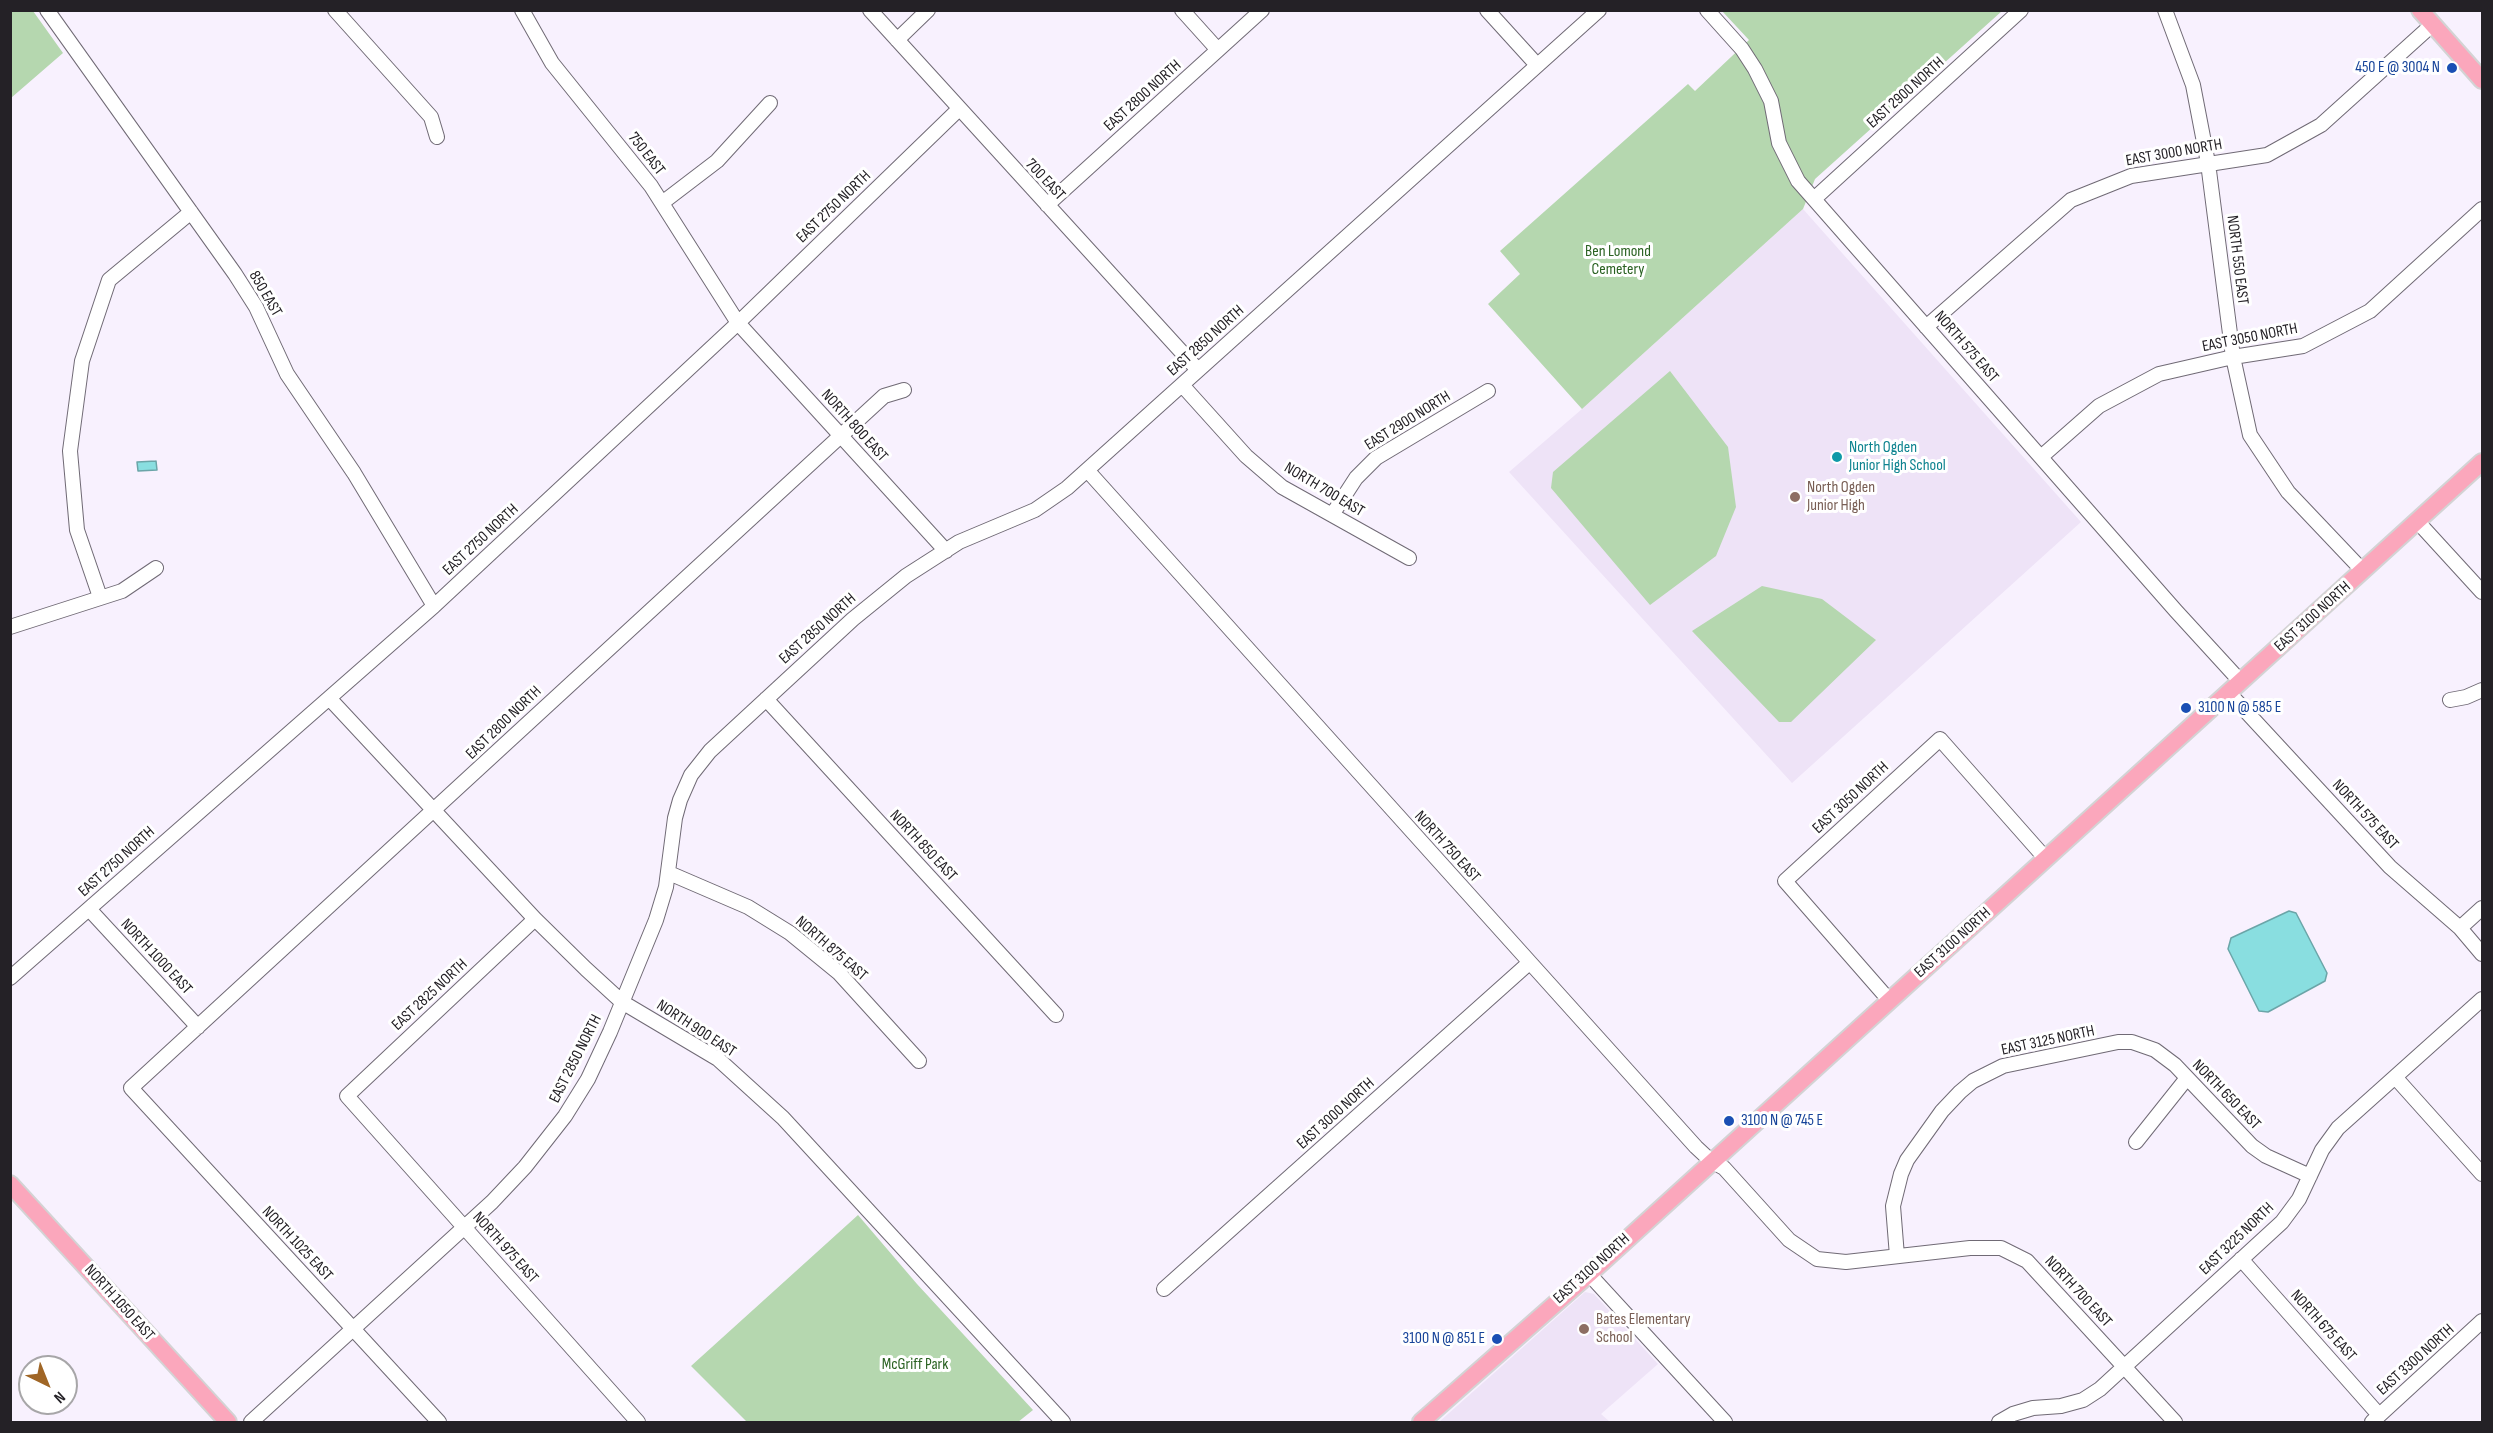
<!DOCTYPE html>
<style>
body{margin:0}
#map{position:relative;width:2493px;height:1433px;overflow:hidden;background:#f8f1fe;font-family:"Sofia Sans Condensed",sans-serif}
canvas{display:block}
.frame{position:absolute;inset:0;border:12px solid #242126;pointer-events:none}
.north{position:absolute;left:18px;top:1355px;width:60px;height:60px;box-sizing:border-box;background:#fff;border:2px solid #a7a6a8;border-radius:50%;rotate:137deg;font-size:16px;font-weight:700;line-height:24px;text-align:center;color:#242126}
.north::after{content:'';display:block;margin:auto;width:21px;height:27px;background:#a06626;clip-path:polygon(50% 0,100% 100%,50% 72%,0 100%)}
</style>
<div id="map">
<canvas width="2493" height="1433"></canvas>
<div class="frame"></div>
<div class="north">N</div>
</div>
<script>
const c = document.querySelector('canvas').getContext('2d');
c.lineJoin = 'round';
function fillPath(path, color) { c.fillStyle = color; c.fill(path, 'evenodd'); }
const poly = rows => new Path2D(rows.map(r => 'M' + r).join(''));
function strokePath(path, color, width, dash) { c.strokeStyle = color; c.lineWidth = width; c.lineCap = dash ? 'butt' : 'round'; c.setLineDash(dash || []); c.stroke(path); }
function label(font, color, halo, rows, align = 'center') {
  c.font = font + ' "Sofia Sans Condensed",sans-serif'; c.lineWidth = 6; c.setLineDash([]); c.textBaseline = 'middle'; c.strokeStyle = halo; c.fillStyle = color; for (const [text, x, y, turn = 0] of rows) {
    c.save(); c.translate(x, y); c.rotate((+turn || 0) * Math.PI / 180); c.textAlign = isNaN(turn) ? turn : align; if (halo) c.strokeText(text, 0, 0); c.fillText(text, 0, 0); c.restore();
  }
}
fillPath(poly([
 [1803,209,2081,522,1792,783,1509,472,1582,409],
 [1585,1292,1594,1294,1658,1364,1601,1414,1610,1422,1439,1422]
]), '#eee3f7');
fillPath(poly([
 [11,11,33,11,63,53,11,98],
 [1722,11,2002,11,1815,179,1803,209,1582,409,1488,304,1520,274,1500,251,1688,84,1695,91,1749,40],
 [1670,371,1728,447,1736,507,1716,556,1650,605,1551,488,1553,472],
 [1762,586,1822,599,1876,640,1791,722,1779,722,1692,631],
 [858,1215,917,1284,1033,1410,1018,1422,747,1422,691,1366]
]), '#b5d7af');
const water = poly([
 [156,461,157,470,138,471,137,462,156,461],
 [2289,911,2296,913,2327,973,2325,981,2268,1012,2259,1011,2228,949,2231,938,2289,911]
]);
fillPath(water, '#89dee0');
strokePath(water, '#6ba5a8', 1.5);
const minor = poly([
 [47,10,235,274,256,307,287,374,354,473,434,606],
 [335,10,431,117,437,137],
 [522,10,552,63,651,186,738,323,946,551],
 [870,10,1198,370],
 [1182,10,1218,50],
 [1487,10,1537,65],
 [1707,10,1742,49,1755,69,1771,101,1779,143,1798,181,2176,611,2241,682],
 [2165,10,2193,85,2208,163,2233,357,2250,435,2288,492,2363,571],
 [897,40,928,10],
 [1814,199,2021,10],
 [662,203,717,161,770,103],
 [1047,205,1262,10],
 [1926,327,2071,200,2131,176,2267,155,2321,125,2433,24],
 [1182,385,1246,456,1282,487,1409,558],
 [2041,457,2099,406,2159,374,2233,357,2303,346,2370,311,2482,209],
 [1087,470,1696,1147,1711,1161,1724,1168,1789,1240,1817,1259,1846,1262,1970,1248,2001,1248,2027,1261,2175,1422],
 [1332,515,1356,478,1376,458,1488,391],
 [2417,521,2482,592],
 [100,597,77,530,70,451,82,361,109,280,191,212],
 [10,627,122,591,156,568],
 [2229,693,2390,867,2460,928,2482,954],
 [329,698,535,919,586,969,622,1002,718,1059,783,1118,1063,1422],
 [766,699,1056,1015],
 [2450,700,2466,697,2482,690],
 [669,873,748,907,790,933,839,973,919,1061],
 [89,909,198,1027],
 [535,919,347,1096,638,1422],
 [2460,928,2482,908],
 [10,978,434,606,738,323,959,109],
 [1889,1000,1785,881,1940,739,2046,859],
 [2395,1077,2482,1174],
 [2136,1142,2187,1078],
 [1897,1256,1893,1206,1901,1174,1907,1160,1942,1111,1960,1092,1973,1081,2003,1066,2118,1042,2132,1042,2155,1050,2175,1065,2252,1146,2266,1156,2310,1176],
 [2241,1259,2379,1415],
 [1589,1274,1725,1422],
 [1164,1289,1529,963],
 [251,1422,492,1202,525,1167,565,1116,588,1079,610,1032,656,920,666,887,675,818,680,800,691,775,710,751,853,619,906,576,959,542,1035,510,1067,488,1599,10],
 [439,1422,131,1088,884,396,904,390],
 [1999,1422,2013,1414,2033,1408,2061,1406,2083,1400,2100,1389,2282,1222,2299,1199,2322,1150,2338,1128,2482,999],
 [2372,1422,2482,1321]
]);
const major = poly([
 [2420,10,2482,80],
 [10,1184,228,1422],
 [1421,1422,1589,1274,2482,462]
]);
strokePath(minor, '#706a75', 16);
strokePath(major, '#d3d3d4', 20);
strokePath(minor, '#fff', 14);
strokePath(major, '#fba7bc', 16);
for (const [x, y, r, color] of [
 [2452,68,6,"#1a4fb4"],
 [1837,457,6,"#0f9aa8"],
 [1795,497,6,"#8d6e63"],
 [2186,708,6,"#1a4fb4"],
 [1729,1121,6,"#1a4fb4"],
 [1584,1329,6,"#8d6e63"],
 [1497,1339,6,"#1a4fb4"]
]) { const dot = new Path2D(); dot.arc(x, y, r, 0, 2 * Math.PI); c.fillStyle = color; c.fill(dot); strokePath(dot, '#fff', 2); }
label('16px', '#164399', '#fff', [
 ["450 E @ 3004 N",2440,68],
 ["3100 N @ 585 E",2198,708,"left"],
 ["3100 N @ 745 E",1741,1121,"left"],
 ["3100 N @ 851 E",1485,1339]
], 'right');
label('16px', '#242126', '#fff', [
 ["EAST 2900 NORTH",1906,93,-42],
 ["EAST 2800 NORTH",1143,96,-42],
 ["EAST 3000 NORTH",2174,153,-10],
 ["750 EAST",646,154,52],
 ["700 EAST",1045,180,47],
 ["EAST 2750 NORTH",834,207,-44],
 ["NORTH 550 EAST",2237,260,83],
 ["850 EAST",265,294,60],
 ["EAST 3050 NORTH",2250,338,-11],
 ["EAST 2850 NORTH",1206,341,-42],
 ["NORTH 575 EAST",1966,347,49],
 ["EAST 2900 NORTH",1408,421,-32],
 ["NORTH 800 EAST",854,426,48],
 ["NORTH 700 EAST",1324,490,31],
 ["EAST 2750 NORTH",481,540,-43],
 ["EAST 3100 NORTH",2313,617,-42],
 ["EAST 2850 NORTH",818,629,-42],
 ["EAST 2800 NORTH",504,723,-44],
 ["EAST 3050 NORTH",1851,798,-43],
 ["NORTH 575 EAST",2365,815,47],
 ["NORTH 850 EAST",923,846,47],
 ["NORTH 750 EAST",1447,847,48],
 ["EAST 2750 NORTH",117,862,-42],
 ["EAST 3100 NORTH",1953,943,-42],
 ["NORTH 875 EAST",831,949,41],
 ["NORTH 1000 EAST",156,957,47],
 ["EAST 2825 NORTH",430,995,-43],
 ["NORTH 900 EAST",696,1029,33],
 ["EAST 3125 NORTH",2048,1041,-12],
 ["EAST 2850 NORTH",576,1059,-63],
 ["NORTH 650 EAST",2226,1095,46],
 ["EAST 3000 NORTH",1336,1114,-42],
 ["EAST 3225 NORTH",2237,1239,-44],
 ["NORTH 1025 EAST",297,1244,47],
 ["NORTH 975 EAST",505,1248,48],
 ["EAST 3100 NORTH",1592,1269,-42],
 ["NORTH 700 EAST",2078,1292,47],
 ["NORTH 1050 EAST",119,1303,48],
 ["NORTH 675 EAST",2323,1326,48],
 ["EAST 3300 NORTH",2416,1360,-42]
]);
label('16px', '#296121', '#fff', [
 ["Ben Lomond",1618,252],
 ["Cemetery",1618,270],
 ["McGriff Park",915,1365]
]);
label('16px', '#0d838f', '#fff', [
 ["North Ogden",1849,448],
 ["Junior High School",1849,466]
], 'left');
label('16px', '#785e54', '#fff', [
 ["North Ogden",1807,488],
 ["Junior High",1807,506],
 ["Bates Elementary",1596,1320],
 ["School",1596,1338]
], 'left');
</script>
